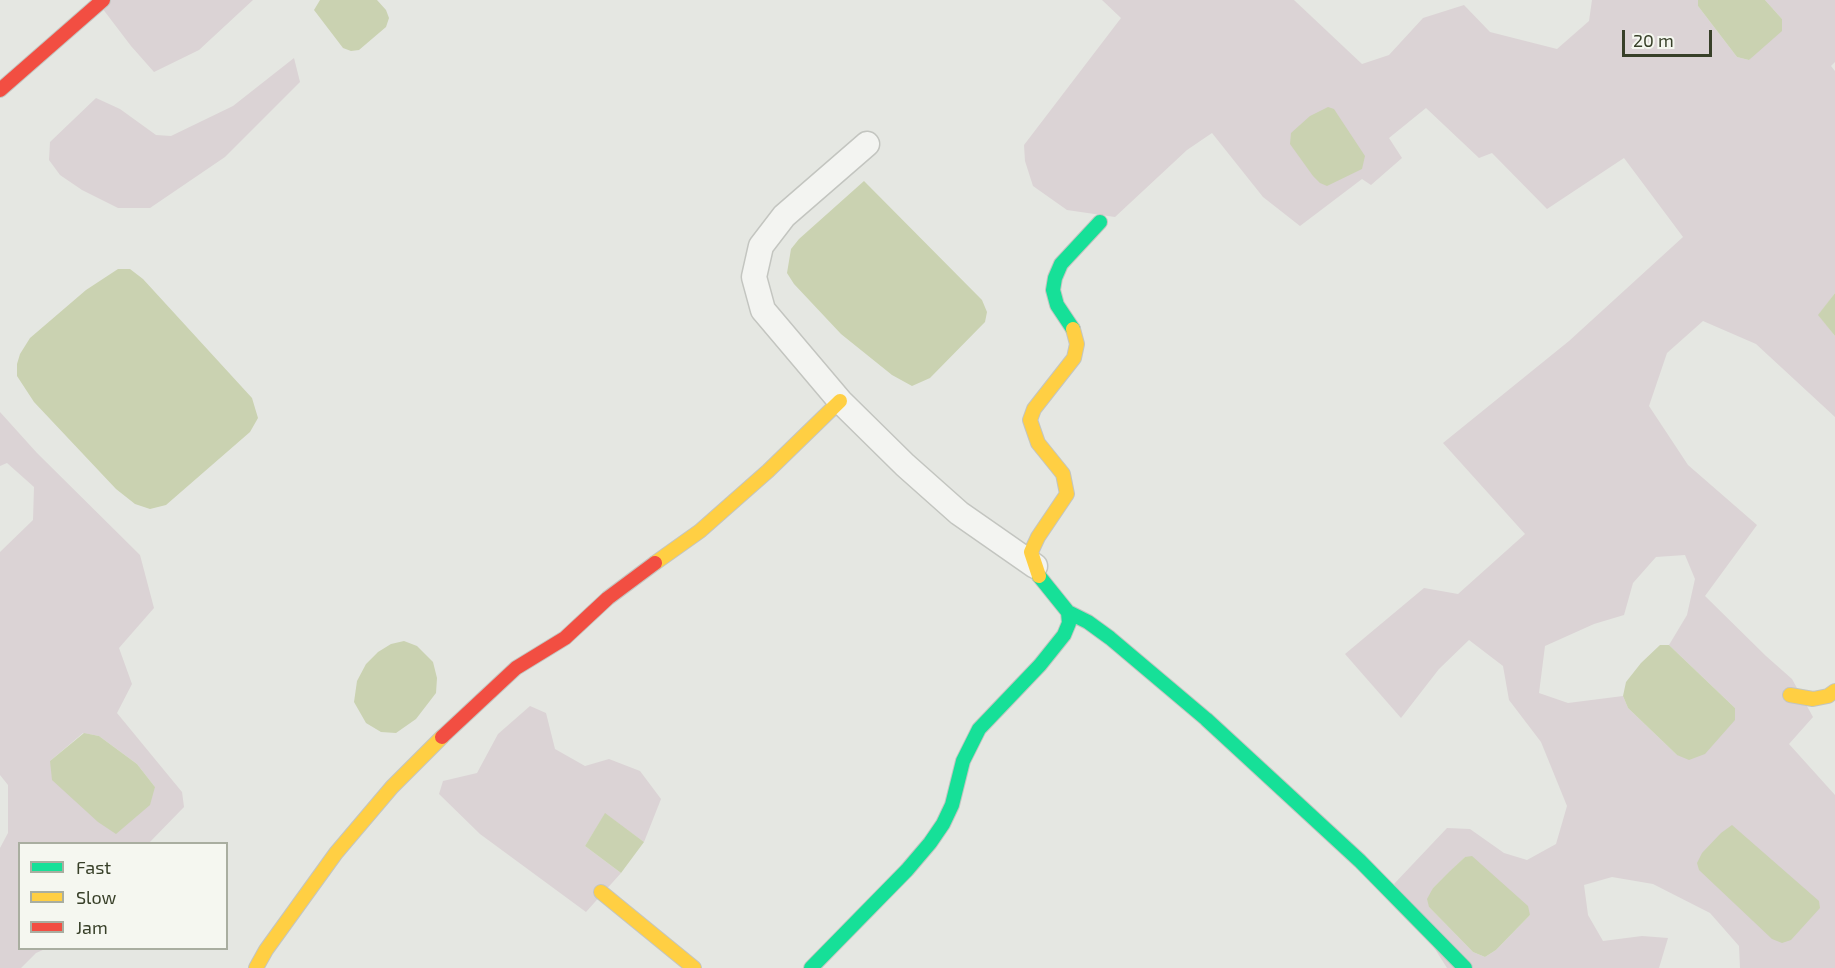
<!DOCTYPE html>
<style>
body{margin:0}
#map{position:relative;width:1835px;height:968px;overflow:hidden;background:#e5e7e2;font-family:"Exo 2",sans-serif}
canvas{display:block}
.legend{position:absolute;left:18px;top:842px;width:210px;height:108px;box-sizing:border-box;background:#f5f7f0;border:2px solid #a9aea0;margin:0;padding:8px 10px;list-style:none;font-size:18px;color:#384029}
.legend li{display:flex;align-items:center;gap:12px;height:30px}
.legend b{width:30px;border:2px solid #a9aea0}
.scale{position:absolute;left:1622px;top:30px;width:90px;height:27px;box-sizing:border-box;border:3px solid #384029;border-top:0;padding-left:8px;font-size:18px;line-height:21px;white-space:nowrap;color:#384029;-webkit-text-stroke:4px #f5f7f0;paint-order:stroke}
</style>
<div id="map">
<canvas width="1835" height="968"></canvas>
<ul class="legend">
<li><b style="height:8px;background:#16e098"></b>Fast</li>
<li><b style="height:8px;background:#ffcf43"></b>Slow</li>
<li><b style="height:8px;background:#f24e42"></b>Jam</li>
</ul>
<div class="scale">20 m</div>
</div>
<script>
const c = document.querySelector('canvas').getContext('2d');
c.lineJoin = 'round';
function fillPath(path, color) { c.fillStyle = color; c.fill(path, 'evenodd'); }
const poly = rows => new Path2D(rows.map(r => 'M' + r).join(''));
function strokePath(path, color, width, dash) { c.strokeStyle = color; c.lineWidth = width; c.lineCap = dash ? 'butt' : 'round'; c.setLineDash(dash || []); c.stroke(path); }
fillPath(poly([
 [96,0,253,0,199,50,154,72,131,46],
 [1102,0,1294,0,1362,64,1389,55,1423,18,1464,5,1490,32,1557,49,1589,21,1592,0,1698,0,1698,6,1737,57,1749,60,1782,19,1765,0,1835,0,1835,62,1831,66,1835,71,1835,293,1819,315,1835,336,1835,417,1756,344,1703,321,1667,353,1649,406,1688,465,1757,525,1705,596,1766,656,1792,679,1813,717,1789,744,1835,795,1835,968,1740,968,1739,946,1710,913,1653,884,1612,877,1584,885,1588,915,1603,941,1642,936,1668,938,1659,968,1447,968,1394,884,1447,828,1470,829,1504,853,1527,860,1556,844,1567,806,1541,742,1509,700,1503,666,1469,640,1439,669,1401,718,1345,654,1424,588,1458,594,1525,534,1443,443,1569,341,1683,237,1624,158,1547,209,1492,153,1479,158,1426,108,1389,138,1402,158,1371,185,1362,179,1300,226,1263,197,1212,133,1187,150,1115,217,1067,210,1033,186,1025,161,1024,145,1121,18],
 [1685,555,1695,579,1687,615,1669,645,1735,708,1677,755,1628,708,1623,696,1568,703,1539,693,1545,646,1594,624,1624,615,1633,583,1656,557],
 [1465,857,1530,915,1496,950,1485,957,1473,952,1429,907,1433,888],
 [294,58,300,82,225,157,150,208,118,208,82,190,60,175,49,160,50,142,96,98,120,109,156,135,171,136,233,106],
 [0,412,37,453,140,555,154,608,119,648,132,684,117,713,182,792,184,807,149,843,20,844,20,948,45,949,36,953,21,968,0,968,0,848,8,833,8,785,0,775,0,552,33,520,34,487,7,463,0,466],
 [83,733,99,736,137,764,155,787,50,761],
 [530,706,546,713,555,749,585,766,609,759,640,771,661,799,644,842,605,814,585,846,621,873,586,912,480,834,439,794,443,781,477,773,498,734]
]), '#dbd3d5');
fillPath(poly([
 [320,0,377,0,386,10,389,18,386,27,359,50,351,51,343,48,314,10],
 [1765,0,1782,19,1782,31,1749,60,1737,57,1698,6,1698,0],
 [1328,107,1334,109,1365,156,1362,169,1327,186,1320,183,1313,176,1290,144,1291,133,1310,116],
 [864,181,982,300,987,312,985,322,930,378,912,386,892,375,841,334,794,284,787,273,791,249,799,239],
 [118,269,130,269,143,279,252,398,258,418,250,432,166,505,150,509,135,504,116,489,34,402,17,376,17,364,20,354,30,338,86,290],
 [1835,293,1835,336,1818,315],
 [404,641,417,646,433,662,437,678,436,693,416,719,396,733,381,732,366,723,354,702,357,681,366,664,378,652,391,644],
 [1660,645,1669,645,1735,708,1735,720,1705,754,1689,760,1677,755,1628,708,1623,696,1626,682,1641,663],
 [84,733,99,736,137,764,155,787,150,805,116,834,98,822,52,780,50,761],
 [605,813,644,842,621,873,585,846],
 [1732,825,1819,901,1820,908,1791,940,1782,943,1772,939,1699,870,1697,863,1702,853,1721,833],
 [1472,856,1528,906,1530,915,1496,950,1485,957,1473,952,1429,907,1427,899,1433,888,1450,871,1465,857]
]), '#cad2b1');
const street = poly([
 [867,144,784,216,761,246,754,277,763,310,840,401,905,465,959,513,1035,566]
]);
const fast = poly([
 [1073,329,1057,305,1053,290,1055,278,1061,264,1100,222],
 [1068,612,1088,622,1110,638,1206,719,1360,861,1465,968],
 [811,968,907,870,930,843,943,824,952,805,963,761,979,729,1040,665,1064,635,1069,623,1068,612,1039,576]
]);
const slow = poly([
 [655,563,700,531,768,471,840,401],
 [1039,576,1031,552,1038,537,1067,494,1063,474,1038,443,1030,420,1034,409,1074,358,1077,344,1073,329],
 [1790,695,1813,699,1828,696,1835,691],
 [601,892,694,968],
 [256,968,266,950,336,853,392,787,442,737]
]);
const jam = poly([
 [0,90,103,0],
 [442,737,516,668,565,638,608,598,655,563]
]);
strokePath(street, '#c3c5c0', 27);
strokePath(fast, '#c3c5c0', 16);
strokePath(slow, '#c3c5c0', 16);
strokePath(jam, '#c3c5c0', 16);
strokePath(street, '#f3f4f1', 24);
strokePath(fast, '#16e098', 14);
strokePath(slow, '#ffcf43', 14);
strokePath(jam, '#f24e42', 14);
</script>
